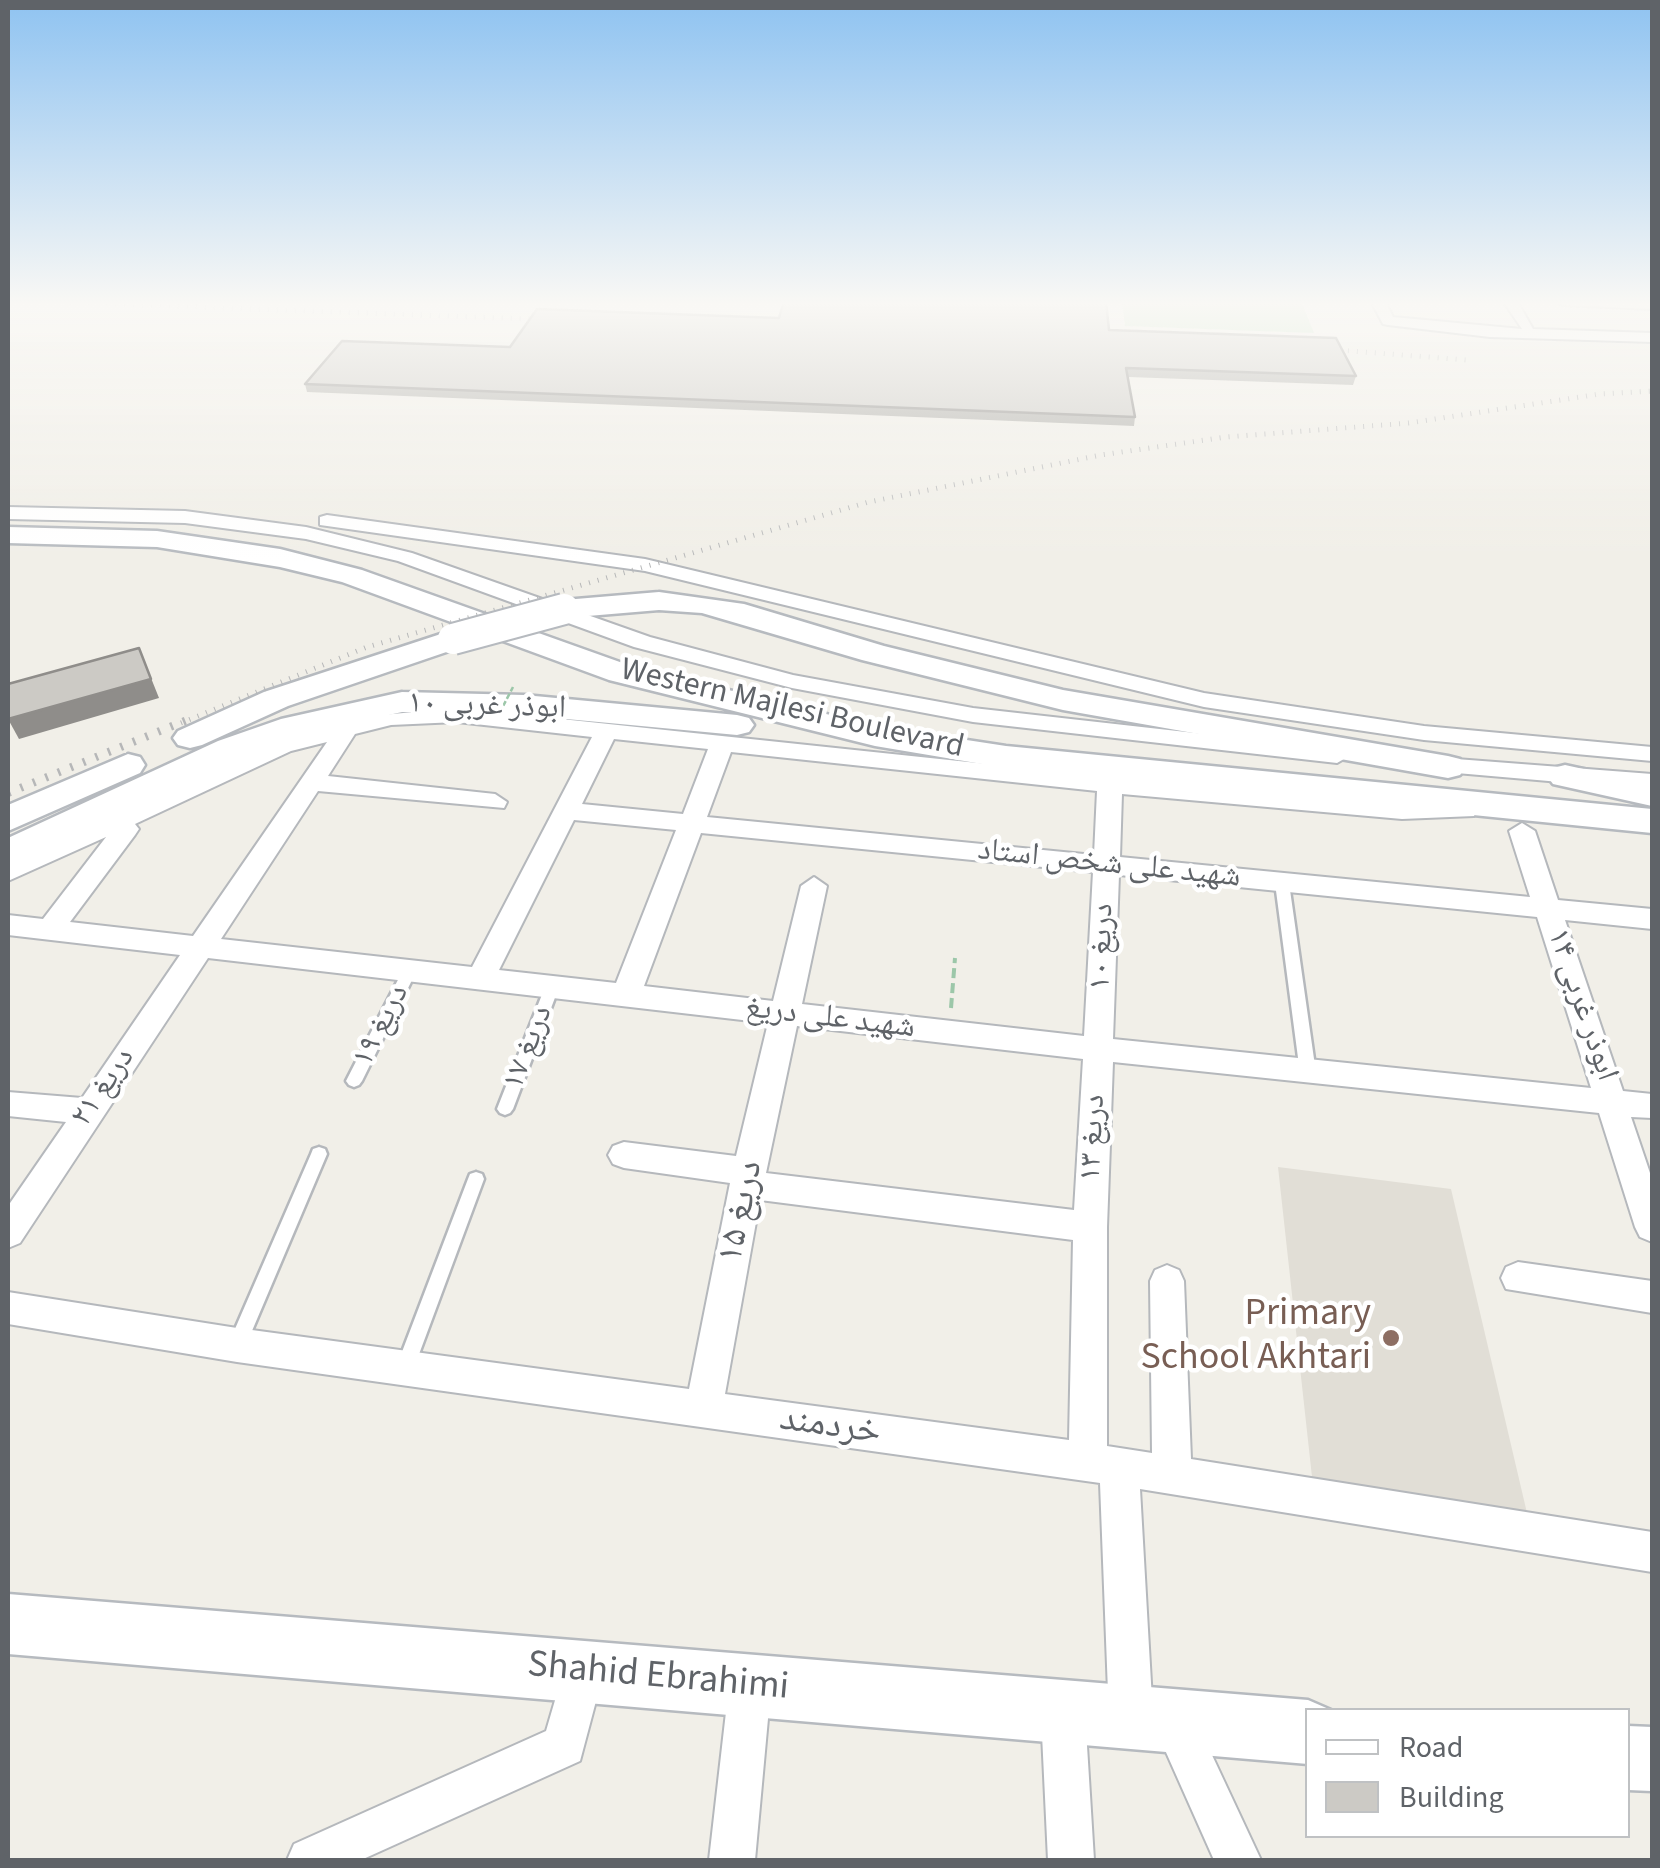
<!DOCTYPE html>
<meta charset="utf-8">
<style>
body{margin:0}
#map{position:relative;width:1660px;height:1868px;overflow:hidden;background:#f1efe8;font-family:"Source Sans 3",sans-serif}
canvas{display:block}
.frame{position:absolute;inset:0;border:10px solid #5f6368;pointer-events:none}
.legend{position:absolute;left:1305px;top:1708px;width:325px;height:130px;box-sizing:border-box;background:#fff;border:2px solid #bfc1c3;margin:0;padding:12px 18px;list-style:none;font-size:30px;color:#5f6368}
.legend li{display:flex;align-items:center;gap:20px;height:50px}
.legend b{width:50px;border:2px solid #bfc1c3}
</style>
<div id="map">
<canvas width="1660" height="1868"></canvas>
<div class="frame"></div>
<ul class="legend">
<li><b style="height:12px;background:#fff"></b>Road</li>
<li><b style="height:28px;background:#cccac5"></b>Building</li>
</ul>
</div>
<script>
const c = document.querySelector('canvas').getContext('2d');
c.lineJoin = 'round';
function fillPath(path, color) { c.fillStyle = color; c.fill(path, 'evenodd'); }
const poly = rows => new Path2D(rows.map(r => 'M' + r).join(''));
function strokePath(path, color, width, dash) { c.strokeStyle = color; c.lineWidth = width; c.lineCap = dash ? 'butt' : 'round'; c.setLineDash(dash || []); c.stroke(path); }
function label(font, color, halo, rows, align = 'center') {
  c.font = font + ' "Source Sans 3","Noto Naskh Arabic",sans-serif'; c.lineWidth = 9; c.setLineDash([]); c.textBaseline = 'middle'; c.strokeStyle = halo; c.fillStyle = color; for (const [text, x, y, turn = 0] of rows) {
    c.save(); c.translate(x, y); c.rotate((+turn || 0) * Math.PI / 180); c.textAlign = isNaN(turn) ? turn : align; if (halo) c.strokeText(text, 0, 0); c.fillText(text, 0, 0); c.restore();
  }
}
fillPath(poly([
 [1278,1167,1451,1189,1527,1513,1313,1486]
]), '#e1ded6');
fillPath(poly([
 [1122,301,1301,301,1314,333,1125,326]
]), '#c5e8c5');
const lane = poly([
 [1282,878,1289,883,1316,1073,1313,1077,1308,1079,1303,1077,1300,1073,1275,883,1282,878],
 [410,965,415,966,417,970,362,1081,359,1085,354,1087,349,1085,346,1081,403,970,405,966,410,965],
 [552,982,557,983,559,987,513,1109,510,1113,505,1115,500,1113,497,1109,545,987,547,983,552,982],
 [319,1147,325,1149,327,1154,246,1345,243,1351,237,1353,231,1351,228,1345,311,1154,313,1149,319,1147],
 [476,1172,482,1174,484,1179,415,1365,412,1371,406,1374,400,1371,397,1365,468,1179,470,1174,476,1172]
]);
const street = poly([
 [1371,301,1385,301,1393,317,1522,329,1503,301,1517,301,1533,329,1652,333,1652,342,1490,337,1388,325,1383,324,1371,301],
 [1555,301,1652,301,1652,309,1562,305,1555,301],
 [8,507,185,511,306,527,412,553,650,637,793,675,973,708,1337,749,1349,756,1337,763,973,722,792,688,634,647,398,561,306,539,185,523,8,519,8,507],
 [327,515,645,559,1204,693,1424,726,1652,747,1652,761,1424,740,1204,707,645,571,320,525,320,517,327,515],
 [457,708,1110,777,1402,803,1465,802,1477,810,1474,816,1402,819,1122,794,1120,857,1530,897,1509,831,1522,823,1535,831,1558,900,1652,909,1652,929,1565,920,1623,1091,1652,1094,1652,1118,1631,1117,1652,1179,1652,1242,1640,1237,1635,1227,1599,1113,1113,1062,1107,1227,1107,1446,1152,1453,1150,1281,1155,1270,1167,1265,1179,1270,1184,1281,1191,1459,1652,1532,1652,1572,1140,1489,1153,1718,1146,1733,1131,1740,1116,1733,1109,1718,1100,1483,237,1362,8,1324,8,1292,237,1328,689,1389,730,1183,624,1168,613,1164,608,1155,613,1146,624,1142,736,1156,768,1023,208,958,20,1243,8,1248,8,1206,66,1122,8,1116,8,1092,82,1098,180,955,8,935,8,915,43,919,106,837,8,881,8,862,275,741,350,718,457,708],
 [457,722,592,737,472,967,221,939,318,791,504,808,507,802,495,794,328,776,355,734,391,725,457,722],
 [614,739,708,749,683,814,582,804,614,739],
 [327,742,193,936,70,922,135,835,139,829,135,824,291,751,327,742],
 [731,752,1097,791,1094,855,707,817,731,752],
 [574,820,676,830,616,983,499,970,574,820],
 [701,833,1093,872,1084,1036,802,1004,827,886,814,877,801,886,773,1001,644,986,701,833],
 [1119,875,1537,917,1591,1088,1113,1039,1119,875],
 [797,1026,1083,1059,1074,1210,766,1173,797,1026],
 [760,1200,1073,1240,1069,1440,725,1394,760,1200],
 [1430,757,1652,774,1652,790,1422,770,1418,765,1430,757],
 [1518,1262,1652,1281,1652,1313,1506,1289,1501,1278,1506,1267,1518,1262],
 [583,1650,598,1656,604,1671,580,1761,361,1860,287,1860,294,1844,546,1731,568,1656,583,1650],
 [750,1665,765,1671,771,1686,755,1860,709,1860,729,1686,735,1671,750,1665],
 [1063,1691,1078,1698,1085,1713,1094,1860,1048,1860,1041,1713,1048,1698,1063,1691],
 [1175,1701,1190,1708,1261,1860,1214,1860,1153,1723,1160,1708,1175,1701]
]);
const secondary = poly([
 [8,527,157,531,280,549,362,570,631,666,875,726,1006,746,1652,809,1652,833,1006,768,875,746,609,680,342,582,280,567,157,547,8,543,8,527],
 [659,592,744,604,884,646,1063,690,1448,756,1460,759,1466,767,1460,775,1448,778,1063,710,862,660,702,613,659,610,564,618,549,609,564,600,659,592],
 [453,630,464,632,469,639,464,646,288,706,202,745,190,748,178,745,173,738,178,731,264,692,453,630],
 [402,692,524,695,737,715,749,718,754,725,749,732,737,735,524,715,402,712,303,734,242,757,8,866,8,838,218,741,281,719,402,692],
 [128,754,140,757,145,765,140,773,8,831,8,805,128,754],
 [1565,765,1652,784,1652,806,1553,784,1547,776,1553,768,1565,765],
 [8,1594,1308,1700,1331,1710,1308,1710,1308,1764,8,1654,8,1594],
 [1628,1726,1652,1727,1652,1791,1628,1790,1628,1726]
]);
strokePath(lane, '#b5b8bc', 5);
strokePath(street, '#b5b8bc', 4);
strokePath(secondary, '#b6babf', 5);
strokePath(poly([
 [951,1008,955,958]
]), '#9cc7a9', 4, [10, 5]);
fillPath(lane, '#fff');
fillPath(street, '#fff');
fillPath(secondary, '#fff');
strokePath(poly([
 [34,301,558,320],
 [1312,348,1467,360],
 [181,723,367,647,869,502,1101,455,1226,437,1409,423,1600,394,1652,391]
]), '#b6b7b8', 5, [1, 8]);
strokePath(poly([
 [8,793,187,720]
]), '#b6b7b8', 8, [2.5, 11]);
const secondaryBridge = poly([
 [453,639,564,609]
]);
strokePath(secondaryBridge, '#b6babf', 34, []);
strokePath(poly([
 [499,714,513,687]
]), '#9cc7a9', 2.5, [6, 2.5]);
strokePath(secondaryBridge, '#fff', 30);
fillPath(poly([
 [1109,330,1356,376,1353,385,1128,377,1135,417,1134,426,307,392,305,384,510,347]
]), '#afaea9');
fillPath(poly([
 [139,648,159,698,19,739,8,719]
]), '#8f8d8a');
const building = poly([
 [784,301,1106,301,1109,330,1336,338,1356,376,1126,368,1135,417,305,384,342,341,510,347,537,309,779,318,784,301],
 [139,648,151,679,8,719,8,684,139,648]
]);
fillPath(building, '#cccac5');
strokePath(building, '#8f8d8a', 2.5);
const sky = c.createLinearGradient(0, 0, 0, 562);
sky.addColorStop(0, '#8fc3f1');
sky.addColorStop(0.54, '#f9f8f5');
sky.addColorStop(1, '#f9f8f500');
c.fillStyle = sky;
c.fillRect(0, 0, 1660, 562);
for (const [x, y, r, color] of [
 [1391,1338,10,"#8d6e63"]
]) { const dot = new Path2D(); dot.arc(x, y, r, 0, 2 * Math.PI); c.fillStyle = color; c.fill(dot); strokePath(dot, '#fff', 4); }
label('32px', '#5f6368', '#fff', [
 ["ابوذر غربی ۱۰",487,707,2],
 ["Western Majlesi Boulevard",792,710,13],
 ["شهید علی شخص استاد",1109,865,6],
 ["دریغ ۱۰",1103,947,-88],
 ["ابوذر غربی ۱۴",1581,1005,71],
 ["شهید علی دریغ",830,1019,7],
 ["دریغ ۱۹",382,1026,-63],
 ["دریغ ۱۷",529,1048,-69],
 ["دریغ ۲۱",104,1088,-56],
 ["دریغ ۱۳",1094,1138,-87]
]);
label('38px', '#5f6368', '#fff', [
 ["دریغ ۱۵",742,1212,-78],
 ["خردمند",830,1427,8],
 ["Shahid Ebrahimi",658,1678,5]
]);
label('38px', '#785e54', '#fff', [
 ["Primary",1371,1316],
 ["School Akhtari",1371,1360]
], 'right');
</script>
